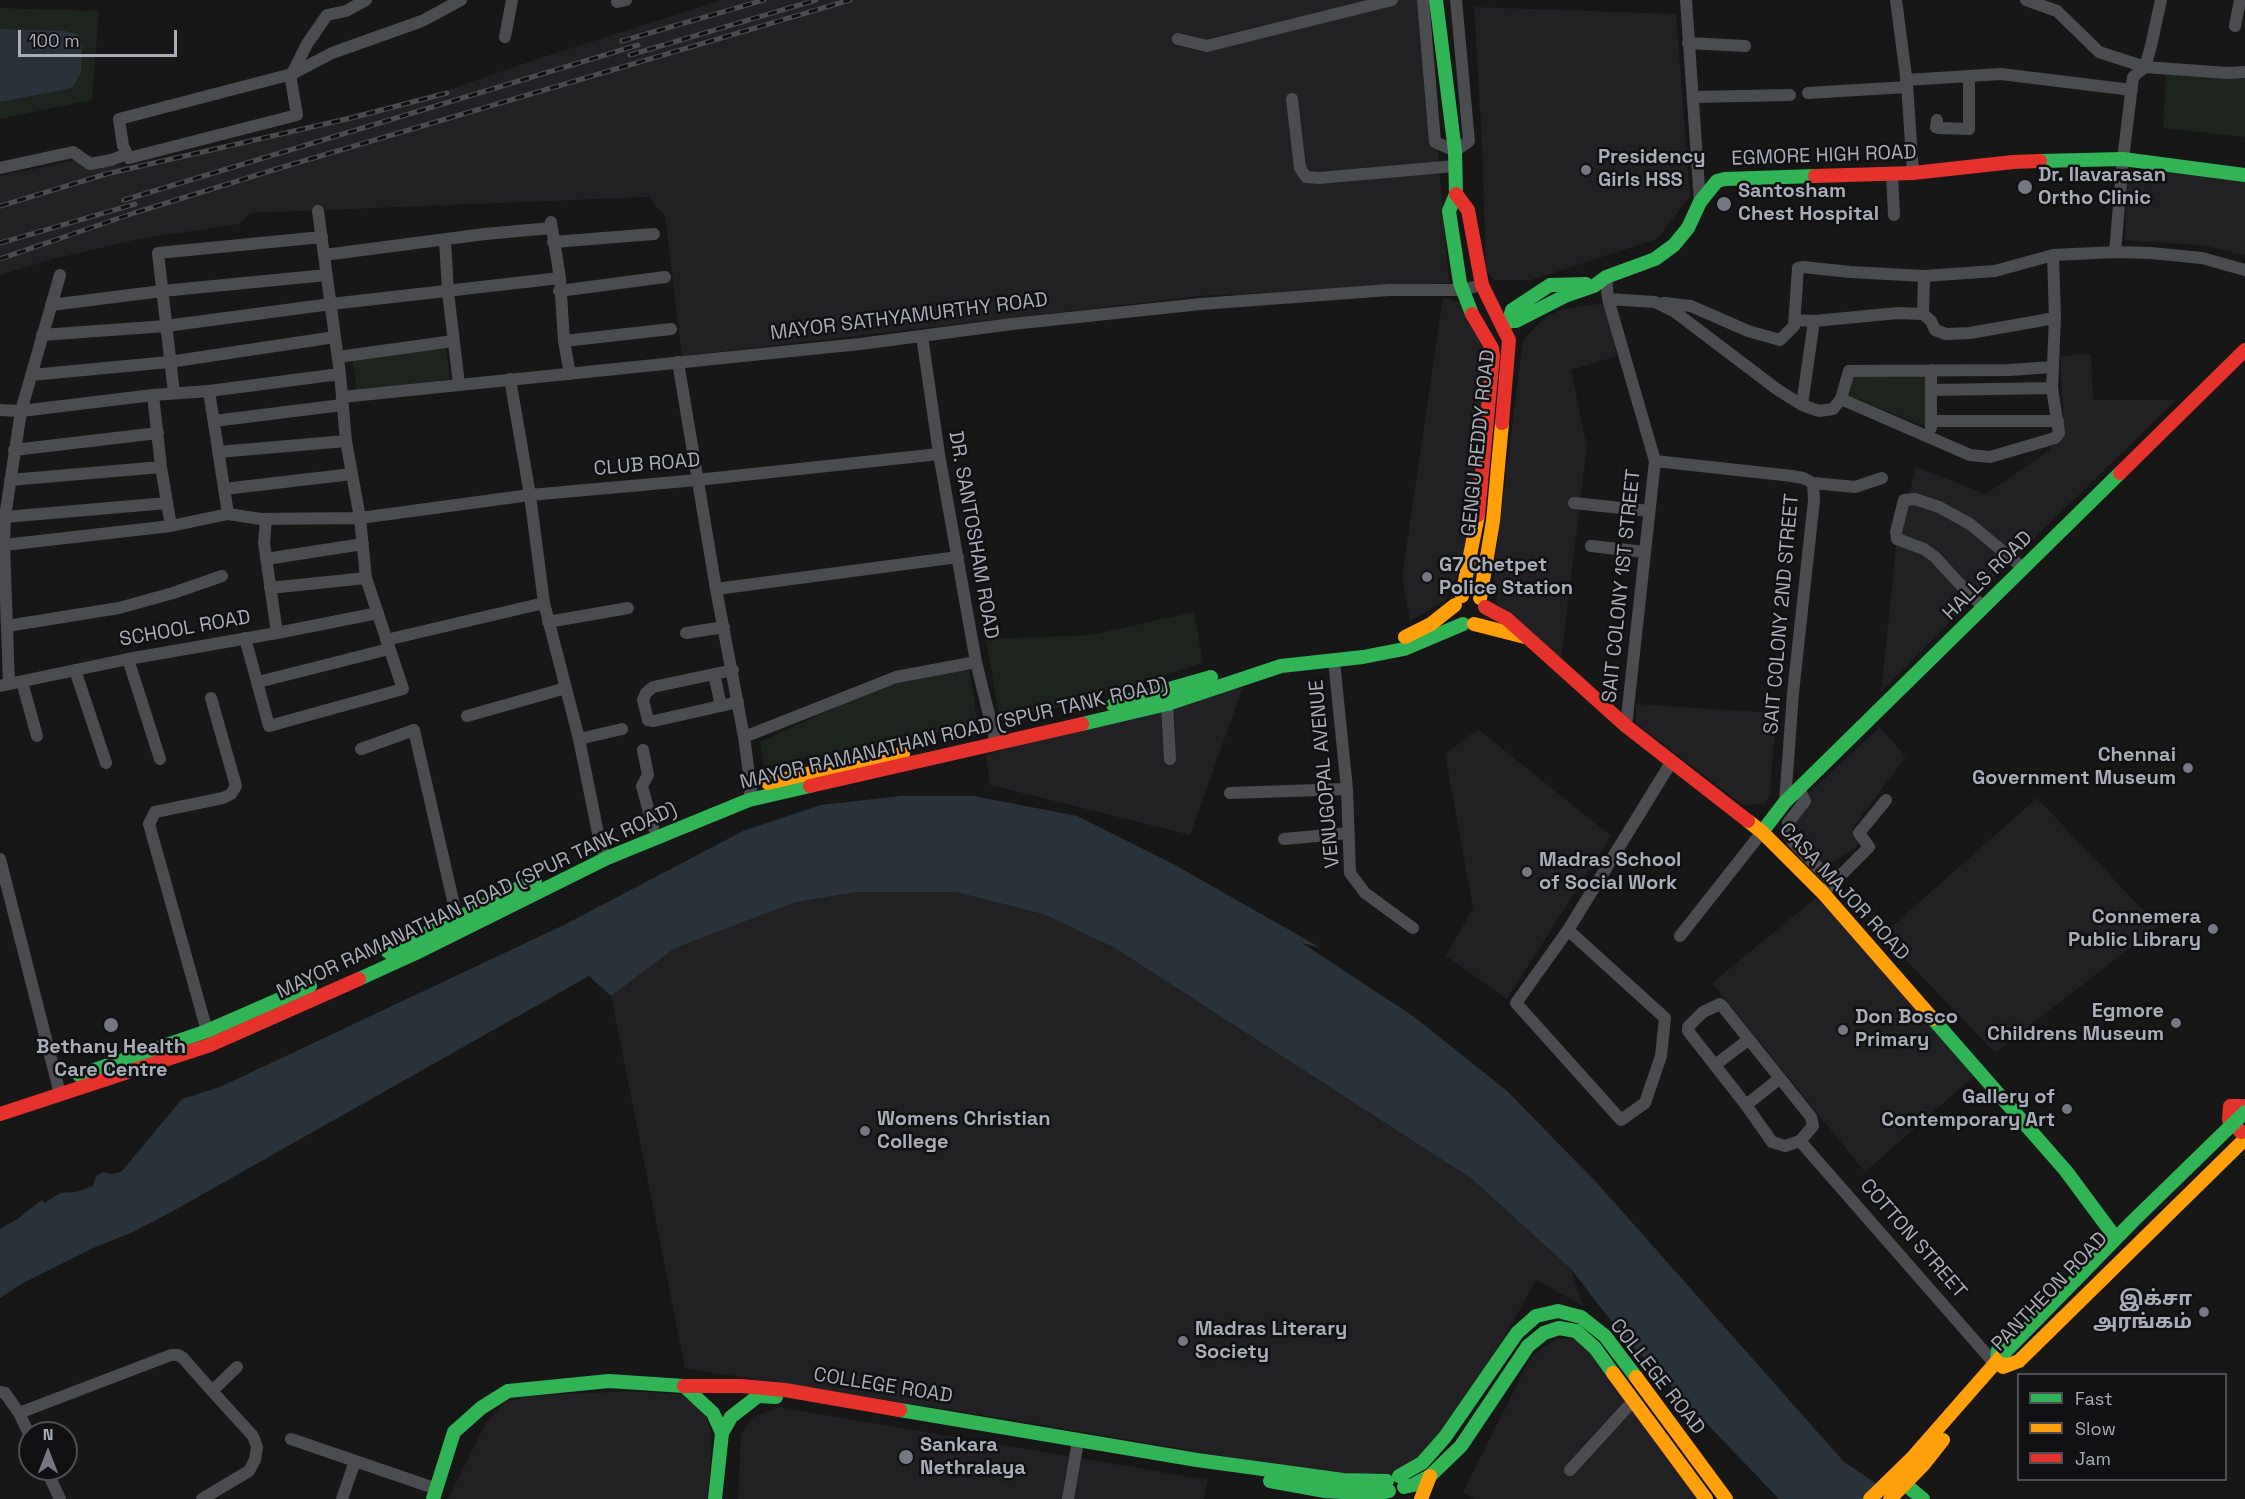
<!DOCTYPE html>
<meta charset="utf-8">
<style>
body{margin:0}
#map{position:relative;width:2245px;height:1499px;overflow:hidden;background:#171717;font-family:"Space Grotesk",sans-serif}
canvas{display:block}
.legend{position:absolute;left:2017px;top:1373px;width:210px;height:108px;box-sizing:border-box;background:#111113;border:2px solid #4d4f55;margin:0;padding:8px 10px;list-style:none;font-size:18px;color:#a8adb8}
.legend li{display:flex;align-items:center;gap:12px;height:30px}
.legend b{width:30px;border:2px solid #4d4f55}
.north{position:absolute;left:18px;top:1421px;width:60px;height:60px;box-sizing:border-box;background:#111113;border:2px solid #4d4f55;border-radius:50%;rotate:0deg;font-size:16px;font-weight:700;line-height:24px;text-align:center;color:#a8adb8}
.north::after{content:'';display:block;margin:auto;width:21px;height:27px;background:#757880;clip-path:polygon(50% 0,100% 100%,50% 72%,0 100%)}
.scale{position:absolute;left:18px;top:30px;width:159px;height:27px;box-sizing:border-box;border:3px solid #a8adb8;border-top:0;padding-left:8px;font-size:18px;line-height:21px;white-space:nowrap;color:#a8adb8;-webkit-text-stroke:4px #111113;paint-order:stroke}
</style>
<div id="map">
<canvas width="2245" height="1499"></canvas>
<ul class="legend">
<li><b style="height:8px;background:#30b455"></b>Fast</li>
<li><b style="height:8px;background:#ff9f0a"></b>Slow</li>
<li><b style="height:8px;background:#e5322d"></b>Jam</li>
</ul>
<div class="north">N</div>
<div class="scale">100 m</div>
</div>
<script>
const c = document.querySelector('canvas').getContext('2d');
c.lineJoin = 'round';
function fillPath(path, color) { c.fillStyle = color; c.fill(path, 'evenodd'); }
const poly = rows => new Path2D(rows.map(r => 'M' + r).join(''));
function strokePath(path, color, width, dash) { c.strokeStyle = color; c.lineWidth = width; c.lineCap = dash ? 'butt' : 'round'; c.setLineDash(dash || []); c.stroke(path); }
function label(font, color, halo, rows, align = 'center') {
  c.font = font + ' "Space Grotesk","Noto Sans Tamil",sans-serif'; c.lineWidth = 5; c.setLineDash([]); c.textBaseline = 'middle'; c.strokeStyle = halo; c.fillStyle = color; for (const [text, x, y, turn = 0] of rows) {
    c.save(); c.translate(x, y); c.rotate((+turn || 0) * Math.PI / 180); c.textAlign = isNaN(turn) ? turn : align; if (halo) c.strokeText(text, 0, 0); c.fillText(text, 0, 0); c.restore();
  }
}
fillPath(poly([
 [722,0,1425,0,1449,283,1200,296,682,356,665,216,648,197,251,213,239,224,139,239,53,259,0,275,0,176,76,160,125,166,293,129,448,90,540,58],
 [1474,7,1676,14,1690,196,1657,239,1531,280,1494,280,1486,270,1482,144],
 [2127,170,2187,171,2245,180,2245,255,2206,246,2125,240],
 [1443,297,1461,303,1491,358,1464,561,1444,601,1410,621,1402,577],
 [1605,303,1617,356,1571,370,1587,447,1561,659,1497,604,1494,570,1523,340,1544,318,1560,310],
 [2091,354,2093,400,2176,400,1969,602,1881,692,1896,547,1916,467,1986,494,2048,451,2064,432,2060,356],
 [1243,687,1190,835,990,785,986,755,1198,693],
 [1636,704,1776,713,1770,796,1764,804,1743,805,1636,723],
 [1880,727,1906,757,1852,829,1861,843,1826,868,1790,831,1797,804],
 [1478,729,1611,836,1507,999,1446,956,1473,908,1445,754],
 [2037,798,2158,926,1995,1053,1882,935],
 [1824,891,1974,1076,1865,1172,1712,983],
 [857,892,956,892,1043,914,1115,948,1472,1179,1571,1269,1583,1306,1536,1280,1450,1436,1419,1464,1387,1475,1350,1478,1013,1420,685,1368,611,996,675,948,796,902],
 [1574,1338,1587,1345,1698,1499,1474,1499,1463,1492,1529,1361,1543,1347,1558,1339],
 [634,1391,689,1395,704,1410,712,1436,708,1499,448,1499,486,1423,505,1402,526,1396],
 [779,1407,1208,1480,1204,1499,738,1499,741,1434,753,1417]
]), '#212123');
fillPath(poly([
 [0,8,99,11,92,100,0,119],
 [2166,75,2245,76,2245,137,2163,128],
 [445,342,450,379,357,391,352,356],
 [1852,371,1930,372,1931,429,1850,396],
 [1194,612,1203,663,1013,721,999,715,986,639,1091,635],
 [969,668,978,724,764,766,760,742,903,676]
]), '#1d241e');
fillPath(poly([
 [0,29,65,31,78,34,82,47,81,72,72,88,0,102],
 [901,796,974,796,1077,816,1175,865,1321,948,1302,943,1413,1016,1507,1091,1598,1184,1844,1462,1874,1482,1882,1499,1779,1499,1622,1335,1571,1269,1472,1179,1115,948,1043,914,956,892,857,892,796,902,675,948,611,996,589,976,173,1211,133,1232,93,1248,23,1283,0,1298,0,1229,16,1220,42,1200,44,1203,60,1193,75,1192,93,1186,96,1176,103,1172,111,1174,121,1172,182,1099,220,1087,566,924,743,831,821,805]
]), '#2a3239');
strokePath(poly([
 [366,0,346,11,327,15,307,44,292,74,119,119,123,146,129,158,297,115,291,80,292,74,332,53,422,21,461,0],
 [1423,0,1435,142,1455,151,1469,141,1456,0],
 [1686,0,1700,202],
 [1896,0,1907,84,1913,173],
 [2026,0,2057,11,2099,52,2145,67,2228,73,2245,72],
 [617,2,626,0],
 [2235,26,2240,0],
 [505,37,512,0],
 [1178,39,1207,46,1392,0],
 [1688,43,1745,46],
 [1906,80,2001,74,2132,90],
 [1808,93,1907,87],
 [1693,97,1790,95],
 [1292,99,1300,168,1306,177,1319,178,1455,166],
 [1937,120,1936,127,1939,128,1969,129,1969,76],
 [0,168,73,152,90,164,111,160,127,154],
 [1892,174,1894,215],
 [318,211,340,374],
 [551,222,560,278,564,341,570,374],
 [445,240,448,292,459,384],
 [553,242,654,234],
 [2115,252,2123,159,2133,77,2145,67,2151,46,2161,0],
 [324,255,485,234,551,228],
 [1924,276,1923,314,1931,321,1935,330,1946,334,1970,333,2055,318],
 [1606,277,1608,299,1655,461,1626,726],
 [559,291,665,277],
 [1608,299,1655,302,1675,312,1778,390,1802,405,1819,411,1833,409,1841,399,1970,455,1990,457,2055,438,2059,433,2052,388,2055,318,2053,255],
 [1664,303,1691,306,1748,331,1780,340,1794,326,1798,268,1803,267,1850,272,1924,276,1995,271,2053,255,2115,252,2151,253,2202,258,2245,270],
 [51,305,162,291,327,275],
 [1795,320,1814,321,1898,313,1923,314],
 [42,335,166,326,331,304,560,278],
 [922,336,939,454,976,662,995,739],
 [564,341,671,329],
 [338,357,453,341],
 [678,362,716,589,744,737,751,788,749,800],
 [1931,370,1931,428],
 [31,375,169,362,335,337],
 [510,379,530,495,544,603,579,739,601,848,607,858],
 [1932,390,2052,388],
 [209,391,228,514],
 [174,393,158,253,322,237],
 [153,395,161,467,171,526],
 [342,397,860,344,1012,324,1201,304,1389,290,1461,290,1482,285],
 [1841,399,1849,371,2009,370,2053,367],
 [1802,405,1814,321],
 [0,410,21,411,153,395,209,391,340,374,346,441,360,518,366,578,403,689,269,726,245,638],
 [214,421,342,405],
 [1931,421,2058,421],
 [14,450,158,433],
 [218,452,346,441],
 [1655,461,1792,476,1803,478,1813,483,1855,487,1882,478],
 [10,480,161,467],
 [224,489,352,474],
 [1574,503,1649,511],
 [5,517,167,503],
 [266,519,264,543,277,633],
 [4,545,171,526,228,514,261,519,360,518,530,495,697,480,939,454],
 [1591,546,1645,552],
 [266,559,363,544],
 [270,588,366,578],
 [716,589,958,557],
 [1984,607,1970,595,1935,557,1924,549,1897,539,1896,532,1904,500,1915,499,1939,507,1970,524,2023,568],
 [548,622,628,608],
 [7,626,119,608,173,593,222,576],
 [686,633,724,627],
 [386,640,544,603],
 [128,659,160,759],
 [1334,661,1347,789,1350,873,1365,893,1413,928],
 [75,670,106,763],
 [733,670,653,687,646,693,643,700,648,720,654,721,738,702],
 [714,674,721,706],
 [22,682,37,736],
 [258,682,389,649],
 [9,684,4,545,5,517,21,411,60,275],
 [0,686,128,659,277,633,378,613],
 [1167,704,1170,759],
 [467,716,566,688],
 [744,737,896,677,976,662],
 [579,739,622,729],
 [361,749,414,730,457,918],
 [643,750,648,775,642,786,653,827],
 [1799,789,1805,801,1788,823,1789,835,1793,842,1833,883],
 [1230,793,1347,789],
 [1785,802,1793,693,1814,500,1813,483],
 [1284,839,1349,833],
 [0,859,60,1094],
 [1823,893,1869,847,1859,833,1886,800],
 [1568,930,1665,1018,1661,1056,1645,1103,1621,1120,1516,1003,1568,930,1672,761],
 [1680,936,1762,832],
 [207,1031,149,824,155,812,223,798,231,794,236,786,211,698],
 [1715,1065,1748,1040],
 [1746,1105,1779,1079],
 [1800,1141,1785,1146,1772,1142,1746,1105,1688,1031,1688,1027,1703,1012,1720,1004,1723,1007,1811,1117,1813,1126,1800,1141,1995,1364],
 [0,1392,5,1393,19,1413,30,1436],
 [19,1413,171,1355,178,1355,183,1358,212,1391],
 [291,1439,437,1489],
 [46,1469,60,1499],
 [1570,1470,1634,1400],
 [202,1499,249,1471,255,1460,257,1447,253,1436,212,1391,237,1367],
 [342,1499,355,1461],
 [1068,1499,1077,1447]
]), '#4b4c50', 12);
strokePath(poly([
 [1436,0,1455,151,1456,194,1449,211,1460,283,1472,314],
 [2040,161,2123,159,2245,175],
 [1509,321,1516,321,1565,296,1594,286,1606,277,1655,259,1674,245,1688,228,1700,202,1717,181,1725,179,1815,176],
 [1503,327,1509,321,1512,310,1550,285,1586,284],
 [1113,705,1211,677],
 [1082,724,1167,704,1281,666,1363,657,1404,649,1463,624],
 [1762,832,1785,802,2120,473],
 [388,952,535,880],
 [359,979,416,953,607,858,749,800,810,786],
 [1933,1019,2066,1171,2112,1233],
 [79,1075,207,1031,310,986],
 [1997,1361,1998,1350,2012,1336],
 [900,1410,1197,1460,1343,1480,1387,1481],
 [722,1433,731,1417,758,1396,776,1397],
 [1399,1476,1422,1463,1445,1437,1517,1333,1536,1316,1558,1311,1581,1317,1605,1336,1636,1377],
 [1896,1477,1923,1499],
 [1270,1481,1325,1491,1376,1494,1389,1491],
 [1404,1487,1413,1485,1430,1476,1461,1446,1528,1346,1544,1333,1559,1328,1576,1331,1595,1348,1613,1373],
 [433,1499,454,1432,481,1408,508,1391,609,1381,684,1386,713,1413,722,1433,715,1499]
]), '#30b455', 14);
strokePath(poly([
 [1462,596,1478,515],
 [1480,598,1493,521,1502,423],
 [1474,624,1525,637],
 [1405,637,1431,624,1455,605],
 [768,783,858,762,903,754],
 [1748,821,1762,832,1823,893,1933,1019],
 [2003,1367,2019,1361,2245,1139],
 [1613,1373,1706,1499],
 [1636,1377,1726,1499],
 [1421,1499,1430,1476],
 [1870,1499,1912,1458,2005,1352],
 [1890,1499,1924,1464,1943,1440]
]), '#ff9f0a', 14);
strokePath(poly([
 [1815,176,1913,173,2013,162,2040,161],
 [1456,194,1468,210,1482,285,1509,340,1502,423],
 [1472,314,1492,348,1493,355,1478,515],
 [2120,473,2245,350],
 [1485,607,1507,619,1626,726,1748,821],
 [810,786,1082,724],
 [0,1114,210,1045,359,979],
 [2241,1132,2229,1120,2230,1106,2243,1106,2245,1108],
 [684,1386,742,1386,785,1390,900,1410]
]), '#e5322d', 14);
const rail = poly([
 [622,41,764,0],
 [630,55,816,0],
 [124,200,638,45],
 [0,206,106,174,351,118,447,93],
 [0,243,135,204],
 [0,259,134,213,283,167,850,0]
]);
strokePath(rail, '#4b4c4f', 5);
strokePath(rail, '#111113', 3, [9]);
strokePath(poly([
 [2006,1351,2133,1221,2245,1112]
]), '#30b455', 14);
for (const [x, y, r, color] of [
 [1586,170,6,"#757880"],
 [2025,187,8,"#757880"],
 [1724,204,8,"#757880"],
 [1427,577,6,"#757880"],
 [2188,768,6,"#757880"],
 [1527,872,6,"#757880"],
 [2213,929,6,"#757880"],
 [2176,1023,6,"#757880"],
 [111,1025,8,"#757880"],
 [1843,1030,6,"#757880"],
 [2067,1109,6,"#757880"],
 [865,1131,6,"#757880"],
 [2204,1312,6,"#757880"],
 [1183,1341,6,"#757880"],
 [906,1457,8,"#757880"]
]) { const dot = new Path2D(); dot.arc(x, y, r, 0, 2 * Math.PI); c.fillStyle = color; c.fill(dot); strokePath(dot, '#111113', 2); }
label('20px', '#a8adb8', '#111113', [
 ["EGMORE HIGH ROAD",1824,156,-2],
 ["MAYOR SATHYAMURTHY ROAD",909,317,-7],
 ["GENGU REDDY ROAD",1479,443,-84],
 ["CLUB ROAD",647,465,-5],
 ["DR. SANTOSHAM ROAD",973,535,80],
 ["HALLS ROAD",1988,576,-45],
 ["SAIT COLONY 1ST STREET",1622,586,-84],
 ["SAIT COLONY 2ND STREET",1782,614,-85],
 ["SCHOOL ROAD",185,629,-10],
 ["MAYOR RAMANATHAN ROAD (SPUR TANK ROAD)",954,734,-13],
 ["VENUGOPAL AVENUE",1325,774,-95],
 ["CASA MAJOR ROAD",1844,892,47],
 ["MAYOR RAMANATHAN ROAD (SPUR TANK ROAD)",477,901,-25],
 ["COTTON STREET",1913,1239,49],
 ["PANTHEON ROAD",2050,1292,-46],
 ["COLLEGE ROAD",1657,1377,52],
 ["COLLEGE ROAD",883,1386,9]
]);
label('bold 20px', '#a8adb8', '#111113', [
 ["Presidency",1598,158],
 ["Girls HSS",1598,181],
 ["Dr. Ilavarasan",2038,176],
 ["Ortho Clinic",2038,199],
 ["Santosham",1738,192],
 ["Chest Hospital",1738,215],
 ["G7 Chetpet",1439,566],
 ["Police Station",1439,589],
 ["Chennai",2176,756,"right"],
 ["Government Museum",2176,779,"right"],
 ["Madras School",1539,861],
 ["of Social Work",1539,884],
 ["Connemera",2201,918,"right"],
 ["Public Library",2201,941,"right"],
 ["Egmore",2164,1012,"right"],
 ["Childrens Museum",2164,1035,"right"],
 ["Don Bosco",1855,1018],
 ["Primary",1855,1041],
 ["Bethany Health",111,1048,"center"],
 ["Care Centre",111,1071,"center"],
 ["Gallery of",2055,1098,"right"],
 ["Contemporary Art",2055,1121,"right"],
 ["Womens Christian",877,1120],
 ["College",877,1143],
 ["இக்சா",2192,1300,"right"],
 ["அரங்கம்",2192,1323,"right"],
 ["Madras Literary",1195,1330],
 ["Society",1195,1353],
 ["Sankara",920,1446],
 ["Nethralaya",920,1469]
], 'left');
</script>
